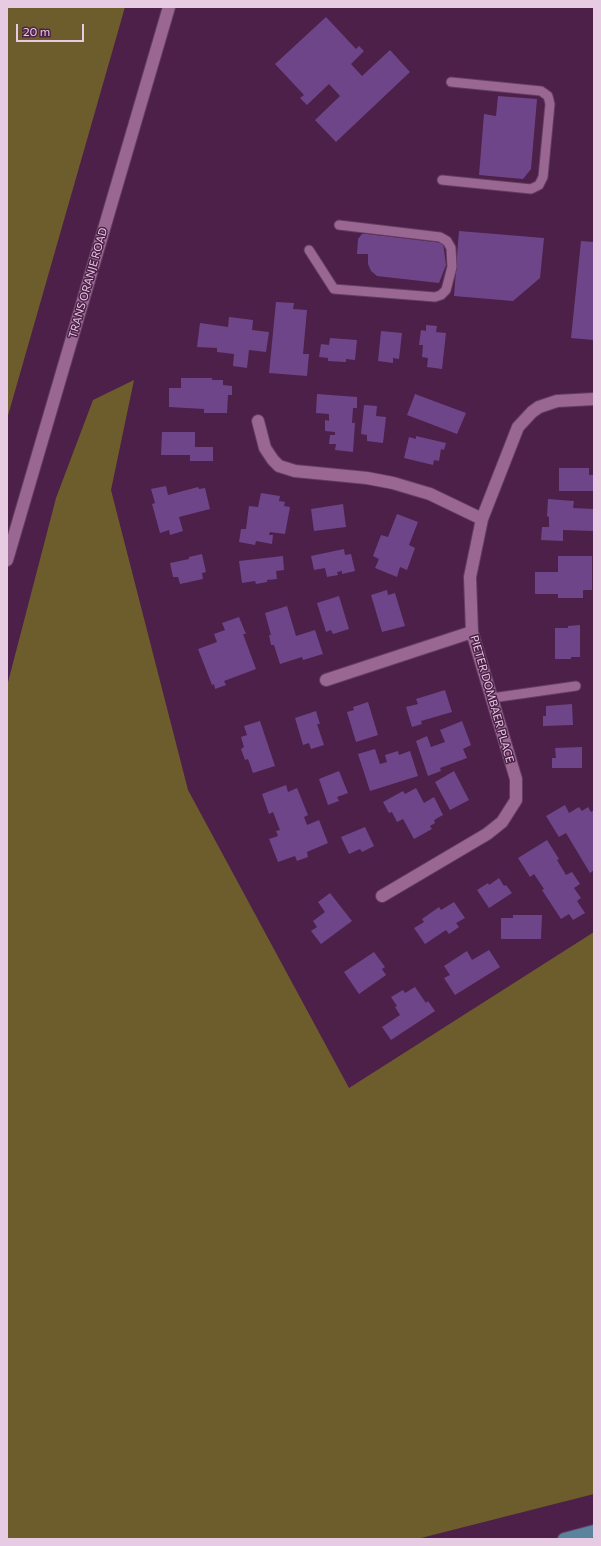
<!DOCTYPE html>
<style>
body{margin:0}
#map{position:relative;width:601px;height:1546px;overflow:hidden;background:#4c2048;font-family:Commissioner,sans-serif}
canvas{display:block}
.frame{position:absolute;inset:0;border:8px solid #e7cbe2;pointer-events:none}
.scale{position:absolute;left:16px;top:24px;width:68px;height:18px;box-sizing:border-box;border:2px solid #e7cbe2;border-top:0;padding-left:5px;font-size:12px;line-height:14px;white-space:nowrap;color:#e7cbe2;-webkit-text-stroke:3px #4c2048;paint-order:stroke}
</style>
<div id="map">
<canvas width="601" height="1546"></canvas>
<div class="frame"></div>
<div class="scale">20 m</div>
</div>
<script>
const c = document.querySelector('canvas').getContext('2d');
c.lineJoin = 'round';
function fillPath(path, color) { c.fillStyle = color; c.fill(path, 'evenodd'); }
const poly = rows => new Path2D(rows.map(r => 'M' + r).join(''));
function strokePath(path, color, width, dash) { c.strokeStyle = color; c.lineWidth = width; c.lineCap = dash ? 'butt' : 'round'; c.setLineDash(dash || []); c.stroke(path); }
function label(font, color, halo, rows, align = 'center') {
  c.font = font + ' Commissioner,sans-serif'; c.lineWidth = 3; c.setLineDash([]); c.textBaseline = 'middle'; c.strokeStyle = halo; c.fillStyle = color; for (const [text, x, y, turn = 0] of rows) {
    c.save(); c.translate(x, y); c.rotate((+turn || 0) * Math.PI / 180); c.textAlign = isNaN(turn) ? turn : align; if (halo) c.strokeText(text, 0, 0); c.fillText(text, 0, 0); c.restore();
  }
}
fillPath(poly([
 [7,7,125,7,7,419],
 [134,380,111,490,188,790,349,1088,594,932,594,1494,417,1539,7,1539,7,686,56,498,93,400]
]), '#6d5d2c');
fillPath(poly([
 [326,17,356,49,359,46,364,51,351,64,362,76,390,50,410,72,336,142,315,120,340,96,329,84,307,105,300,98,304,95,275,64],
 [498,96,537,99,531,169,523,179,479,175,484,114,496,116],
 [459,231,544,238,540,278,513,301,454,296],
 [362,234,367,234,443,243,446,265,439,283,377,276,371,271,368,264,368,254,357,254,358,239],
 [581,241,594,242,594,340,571,338],
 [276,302,294,303,293,309,307,310,303,354,309,354,307,376,269,373],
 [229,317,253,320,252,330,269,332,266,352,249,350,247,368,233,366,234,354,217,352,217,348,197,347,200,323,228,327],
 [426,325,437,326,436,332,446,333,442,369,427,367,428,358,422,357,423,345,419,345,421,330,426,331],
 [381,331,402,333,399,359,393,358,393,363,378,361],
 [330,338,357,340,355,360,346,359,346,362,328,361,328,358,319,357,321,344,329,345],
 [181,378,212,378,212,380,223,380,223,385,232,386,232,395,228,395,227,413,204,413,204,409,169,407,169,388,181,388],
 [317,394,357,397,357,408,353,408,352,423,355,423,353,452,335,450,336,444,329,444,330,435,335,435,335,432,325,431,325,420,329,421,329,414,316,413],
 [415,394,466,413,457,434,407,415],
 [364,405,377,406,376,416,386,417,383,443,367,441,367,435,361,434],
 [162,432,195,432,195,447,213,447,213,461,190,461,190,455,161,455],
 [416,436,446,443,444,450,441,449,439,461,434,460,433,465,404,458,409,437,416,439],
 [559,468,589,468,589,475,594,475,594,491,559,491],
 [166,486,168,495,198,487,199,489,205,488,210,509,179,517,183,531,170,535,169,530,160,533,152,504,155,503,151,489],
 [261,493,280,496,279,501,285,502,284,506,290,507,285,534,270,532,269,535,273,535,272,544,256,541,255,545,239,542,241,529,246,529,249,506,258,507],
 [548,499,574,501,573,508,594,509,594,531,563,530,563,541,541,540,542,527,549,527,549,517,547,516],
 [343,504,346,527,314,531,311,509],
 [397,514,418,522,409,545,415,548,407,570,400,567,397,577,375,568,379,559,373,556,381,535,388,537],
 [344,549,345,555,351,554,355,571,342,574,342,571,337,572,338,575,327,577,325,568,314,570,311,556],
 [202,554,206,572,202,573,203,579,180,584,178,577,173,577,170,563,189,559,189,557],
 [283,556,284,570,276,571,277,579,267,580,267,582,256,584,255,581,242,583,239,561],
 [558,556,592,556,592,590,583,590,583,598,558,598,558,594,535,594,535,572,558,572],
 [387,590,388,595,395,593,405,626,382,632,371,595],
 [339,596,349,629,333,634,331,630,326,632,317,603],
 [287,606,296,636,315,630,323,654,303,660,302,657,280,664,274,645,271,645,269,635,271,635,265,613],
 [239,617,246,634,243,634,256,669,224,681,226,685,215,689,214,684,212,685,198,649,217,642,214,634,225,630,222,623],
 [580,625,580,657,571,657,571,659,555,659,555,628,568,628,568,626],
 [445,690,452,712,421,721,422,724,412,727,406,707,418,704,416,699],
 [368,702,378,735,356,742,347,712,354,710,353,707],
 [572,704,573,725,543,726,543,716,546,716,546,706],
 [316,711,320,724,317,724,324,745,311,749,309,743,303,745,295,718],
 [260,721,275,766,253,773,248,759,245,760,241,749,244,747,241,737,247,735,244,726],
 [462,721,471,745,463,749,467,758,440,768,441,771,428,776,416,741,427,736,431,747,445,742,440,730],
 [582,747,582,768,552,768,552,758,556,758,555,748],
 [375,749,380,764,387,762,385,755,398,751,399,755,410,751,418,776,370,791,358,754],
 [339,771,348,793,337,797,339,801,328,805,319,779],
 [454,771,469,800,450,810,435,782],
 [286,785,288,792,297,788,308,815,304,817,307,825,319,820,328,843,307,852,308,857,297,861,295,856,278,862,269,839,278,836,276,831,280,830,273,812,269,814,262,794],
 [416,788,424,803,434,797,443,815,434,820,435,823,430,826,432,829,414,839,403,819,397,822,392,812,389,813,383,802,403,791,405,794],
 [565,805,569,813,579,807,582,811,588,807,591,812,594,810,594,870,590,873,566,833,559,837,546,816],
 [365,827,374,846,362,852,360,849,349,854,341,837],
 [547,840,559,859,557,860,566,875,572,872,580,884,574,888,581,898,577,901,585,913,573,920,569,914,561,919,542,890,544,889,534,874,530,877,518,858],
 [499,878,504,886,506,885,512,893,489,908,477,890,488,883,489,885],
 [330,893,352,921,321,944,311,931,317,927,313,921,325,912,318,902],
 [454,902,465,918,456,923,459,927,449,934,446,930,425,944,414,928,424,922,422,919,439,907,441,910],
 [513,915,542,915,541,939,501,939,501,918,513,918],
 [489,950,500,967,455,995,444,978,450,975,444,966,467,951,472,960],
 [374,952,385,967,382,969,386,975,359,994,344,972],
 [415,987,426,1003,428,1001,435,1011,391,1040,382,1027,400,1015,395,1007,397,1006,391,997,403,990,405,993]
]), '#6f4589');
const service = poly([
 [442,180,531,189,539,185,543,177,550,104,548,96,541,91,451,82],
 [309,250,334,289,435,297,441,295,446,290,452,267,451,248,447,241,440,237,339,225],
 [492,698,576,686]
]);
const minor = poly([
 [258,421,265,448,273,460,279,466,295,471,367,478,393,483,430,494,482,519],
 [326,680,472,632],
 [382,896,487,834,502,822,516,800,516,779,472,632,470,577,482,519,518,427,532,412,539,407,557,401,594,399]
]);
const secondary = poly([
 [7,560,169,7]
]);
const primary = poly([
 [564,1539,594,1531]
]);
strokePath(service, '#633d60', 11);
strokePath(minor, '#633d60', 14);
strokePath(secondary, '#633d60', 14);
strokePath(primary, '#633d60', 14);
strokePath(service, '#996792', 9);
strokePath(minor, '#996792', 12);
strokePath(secondary, '#996792', 12);
strokePath(primary, '#5a839e', 12);
label('11px', '#e7cbe2', '#4c2048', [
 ["TRANS ORANJE ROAD",88,283,-74],
 ["PIETER DOMBAER PLACE",492,699,74]
]);
</script>
